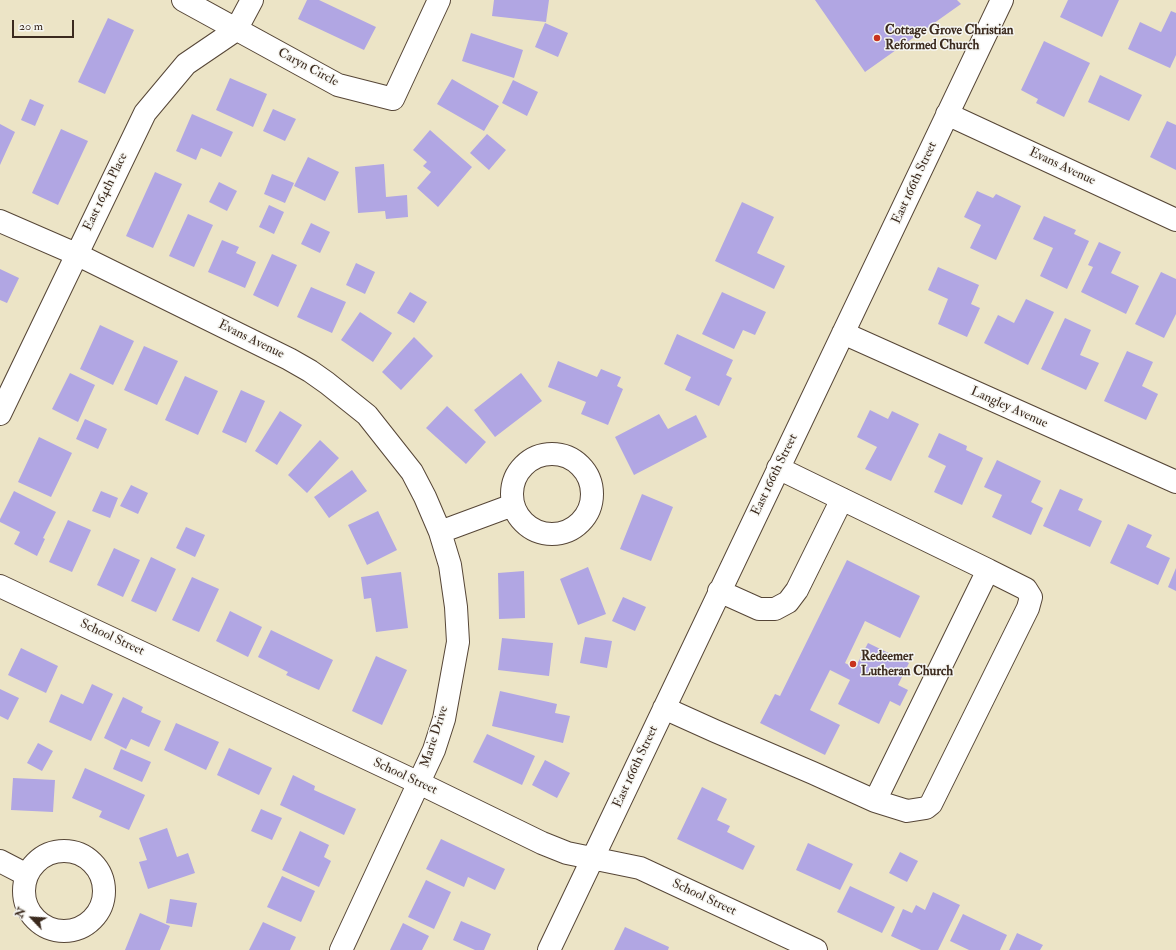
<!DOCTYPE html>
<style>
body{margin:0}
#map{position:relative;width:1176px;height:950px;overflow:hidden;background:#ece4c6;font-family:"IM FELL Double Pica",serif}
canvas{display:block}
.north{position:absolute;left:12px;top:898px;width:40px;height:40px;-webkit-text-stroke:3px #f6f6f2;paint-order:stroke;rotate:295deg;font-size:11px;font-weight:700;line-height:16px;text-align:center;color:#3b2a1e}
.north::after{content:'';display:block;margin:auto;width:14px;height:18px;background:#3b2a1e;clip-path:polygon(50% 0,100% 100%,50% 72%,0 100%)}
.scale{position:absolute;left:12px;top:20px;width:62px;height:18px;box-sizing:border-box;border:2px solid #3b2a1e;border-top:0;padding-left:5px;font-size:12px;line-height:14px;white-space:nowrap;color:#3b2a1e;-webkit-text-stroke:3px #f6f6f2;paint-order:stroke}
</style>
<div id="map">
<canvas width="1176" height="950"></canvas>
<div class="north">N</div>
<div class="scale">20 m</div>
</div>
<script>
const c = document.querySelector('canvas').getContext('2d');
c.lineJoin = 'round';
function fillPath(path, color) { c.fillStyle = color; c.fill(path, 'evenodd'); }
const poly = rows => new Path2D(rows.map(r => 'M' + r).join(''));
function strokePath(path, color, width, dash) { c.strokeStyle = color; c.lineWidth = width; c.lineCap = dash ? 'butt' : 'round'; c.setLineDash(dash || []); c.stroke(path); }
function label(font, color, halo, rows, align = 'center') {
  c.font = font + ' "IM FELL Double Pica",serif'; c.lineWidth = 3; c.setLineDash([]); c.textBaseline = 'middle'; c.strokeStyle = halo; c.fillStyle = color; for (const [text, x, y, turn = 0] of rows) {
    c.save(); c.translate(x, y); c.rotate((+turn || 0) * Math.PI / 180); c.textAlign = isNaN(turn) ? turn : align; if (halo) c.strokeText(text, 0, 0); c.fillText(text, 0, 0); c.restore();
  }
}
fillPath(poly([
 [307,0,319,0,376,27,364,50,298,19],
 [494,0,549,0,546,22,492,16],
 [815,0,957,0,961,4,865,72],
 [1068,0,1119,0,1102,37,1060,17],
 [1171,11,1176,13,1176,55,1170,68,1128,49,1140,22,1161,32],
 [108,18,134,30,105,94,78,82],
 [545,23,568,33,558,57,535,47],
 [471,33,523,50,514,78,462,61],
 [1044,41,1090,63,1064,117,1036,103,1038,99,1021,90],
 [1100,75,1142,95,1129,121,1088,102],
 [230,78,267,94,253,127,216,110],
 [452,79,499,106,484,131,437,104],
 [513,80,538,92,527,116,502,103],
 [30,99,44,105,35,126,21,120],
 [273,109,296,119,285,141,263,131],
 [192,114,233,132,221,157,201,148,196,160,176,151],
 [1167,121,1176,125,1176,170,1150,157],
 [0,124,15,132,0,165],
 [61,129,88,141,58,205,32,193],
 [430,130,472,167,438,207,417,188,431,172,423,166,427,162,413,150],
 [487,134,506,150,489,170,470,153],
 [308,157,339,172,325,201,294,186],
 [384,164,386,197,407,195,408,217,386,219,385,211,358,213,355,167],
 [155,172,182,184,153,248,126,236],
 [272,174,294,183,285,203,264,194],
 [219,182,237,191,227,211,209,202],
 [977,191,993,198,996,194,1021,206,996,260,970,248,981,225,964,217],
 [742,202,774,217,757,253,785,266,774,289,715,261],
 [269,205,284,212,274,234,259,227],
 [188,214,213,225,194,267,169,256],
 [1044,216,1076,230,1074,234,1089,241,1067,289,1040,276,1053,248,1033,239],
 [311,223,330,232,320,253,301,244],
 [222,240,239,247,236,253,256,262,245,288,208,272],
 [1099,242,1121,252,1111,273,1139,286,1126,314,1081,292,1093,267,1088,265],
 [272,254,297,265,278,307,253,295],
 [356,263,375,272,365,294,346,285],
 [938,267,979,285,971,304,980,308,967,337,938,324,948,299,928,290],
 [0,269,19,278,7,303,0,300],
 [1161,272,1176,279,1176,314,1164,338,1135,324],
 [311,287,346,302,332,333,297,317],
 [410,292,427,302,414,323,397,313],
 [722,292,766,312,755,335,743,330,734,349,702,334],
 [1026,299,1054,312,1028,365,984,343,998,315,1014,323],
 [360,312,392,333,373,362,341,340],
 [1065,318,1091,330,1080,355,1099,363,1086,390,1041,369],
 [100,325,134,341,113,385,80,369],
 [677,334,733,360,726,375,732,378,719,406,685,390,691,377,664,364],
 [414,337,433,356,401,390,382,372],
 [144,346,178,361,157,405,124,390],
 [1127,351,1153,362,1142,386,1158,394,1146,420,1104,401],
 [558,361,597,377,601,369,621,377,617,386,623,389,608,425,581,414,586,402,548,387],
 [70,373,95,385,78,422,52,409],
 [521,373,542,401,495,437,474,410],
 [185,376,218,391,198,435,165,420],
 [241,390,265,401,246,443,222,432],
 [447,406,486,442,466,464,426,428],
 [870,410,888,419,892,411,919,424,891,481,865,469,877,447,857,437],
 [280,411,302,425,277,465,255,451],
 [659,414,668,429,696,415,707,437,634,475,615,437],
 [85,419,107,429,98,449,76,439],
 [939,433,967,446,966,450,983,458,962,505,934,492,946,466,928,457],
 [39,437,72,453,51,497,18,482],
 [320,440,339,458,307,493,288,475],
 [997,460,1041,481,1031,502,1043,508,1031,535,992,517,1002,495,984,487],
 [352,470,367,491,329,518,314,497],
 [131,485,148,493,138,514,120,506],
 [1060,489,1083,499,1078,510,1102,521,1090,547,1043,526],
 [14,491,56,512,43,538,45,539,37,556,14,544,20,532,0,522,0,519],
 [101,491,118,498,110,518,92,511],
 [642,494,673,507,651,561,620,549],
 [378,511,397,550,367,565,348,525],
 [68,520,91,530,72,572,49,562],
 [1128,524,1152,535,1146,547,1170,558,1158,585,1110,563],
 [186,527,205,535,195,557,176,548],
 [114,548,140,560,123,597,97,585],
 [151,557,176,569,156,612,131,601],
 [847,560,920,596,900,638,865,621,845,663,855,668,868,643,909,663,898,685,908,690,900,706,890,701,879,724,838,704,850,680,830,670,810,710,840,725,825,755,760,723,775,694,780,696],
 [588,567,606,614,578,625,560,579],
 [1176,568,1176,591,1168,587],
 [524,571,525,618,499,619,498,573],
 [401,572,408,628,376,632,371,598,364,599,361,577],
 [192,577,219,589,199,632,172,620],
 [623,597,646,607,635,631,612,621],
 [230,611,262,627,248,657,216,641],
 [271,630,333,660,319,690,286,675,288,672,258,657],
 [585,637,612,641,607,668,580,663],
 [502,638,553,643,549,676,498,670],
 [21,648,58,666,46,693,8,675],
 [376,656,407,670,382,725,352,711],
 [92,684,113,694,91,741,49,722,61,694,83,704],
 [0,689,19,698,8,720,0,716],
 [500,691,557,704,555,713,570,716,563,743,492,726],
 [123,697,143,707,141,712,161,721,149,747,131,739,126,749,104,738],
 [176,723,219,742,206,770,164,750],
 [487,734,535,756,522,785,473,762],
 [38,743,53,751,42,771,27,763],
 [229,748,272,768,259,795,217,775],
 [121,749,151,762,142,782,113,769],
 [545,760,570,773,557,798,532,785],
 [85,768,145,795,129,830,99,817,102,811,72,798],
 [293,775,315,786,314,790,356,809,344,835,280,805],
 [13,778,55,780,53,812,11,810],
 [702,787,727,799,717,820,730,826,727,832,755,846,743,870,677,839],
 [261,809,282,818,272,840,251,831],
 [167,828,177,857,188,853,195,873,148,889,139,862,147,860,139,838],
 [300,831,329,845,324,857,331,861,319,887,282,870],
 [441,839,505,869,495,890,468,877,464,887,426,869],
 [808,843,853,864,840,890,796,870],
 [900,852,918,861,907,882,889,873],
 [282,876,315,891,301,922,267,907],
 [426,880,451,892,434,929,408,917],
 [850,886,895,907,882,933,837,912],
 [933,892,960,905,938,950,921,950,891,936,903,909,912,913,916,905,925,910],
 [170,899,197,903,192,927,166,923],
 [140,913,170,926,160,950,125,950],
 [963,914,1007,935,1000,950,969,950,950,941],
 [461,921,491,934,484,950,475,950,453,940],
 [263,922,296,937,290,950,249,950],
 [403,923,429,936,422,950,390,950],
 [625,927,669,947,668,950,614,950],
 [1017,933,1043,945,1040,950,1009,950]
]), '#b1a6e3');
const minor = poly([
 [183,0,338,85,393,99,439,0],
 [947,114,1176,220],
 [0,221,76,254,289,359,310,371,327,383,367,415,412,472,425,497,440,532,450,565,456,607,458,642,444,719,434,750,341,950],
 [843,333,1176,482],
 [0,414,145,113,186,64,236,30,252,0],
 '512 494a40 40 0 1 1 80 0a40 40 0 1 1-80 0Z',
 [440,532,513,505],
 [0,586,419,783,542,843,567,853,640,868,816,950],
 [719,591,759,609,775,609,788,602,797,590,842,499],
 [664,708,715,731,813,773,875,801,988,570,778,468],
 [875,801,907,811,926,808,931,804,1028,608,1031,597,1026,589,988,570],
 '24 891a40 40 0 1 1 80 0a40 40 0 1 1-80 0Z',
 [0,861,27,875],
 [549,950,1002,0]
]);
strokePath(minor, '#564637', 24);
strokePath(minor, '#fff', 22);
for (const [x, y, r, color] of [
 [877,38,4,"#c8321e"],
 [853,664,4,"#c8321e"]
]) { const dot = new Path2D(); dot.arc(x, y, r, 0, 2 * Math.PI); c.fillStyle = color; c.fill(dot); strokePath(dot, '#f6f6f2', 1.5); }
label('bold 13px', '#3b2a1e', '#f6f6f2', [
 ["Cottage Grove Christian",885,31],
 ["Reformed Church",885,46],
 ["Redeemer",861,657],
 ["Lutheran Church",861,672]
], 'left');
label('13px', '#3b2a1e', '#f6f6f2', [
 ["Caryn Circle",308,68,28],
 ["Evans Avenue",1062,167,25],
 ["East 166th Street",915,183,-65],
 ["East 164th Place",106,192,-64],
 ["Evans Avenue",251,340,26],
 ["Langley Avenue",1009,408,24],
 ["East 166th Street",775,475,-64],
 ["School Street",112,638,25],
 ["Marie Drive",435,737,-72],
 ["East 166th Street",636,767,-65],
 ["School Street",405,777,25],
 ["School Street",704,898,25]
]);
</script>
